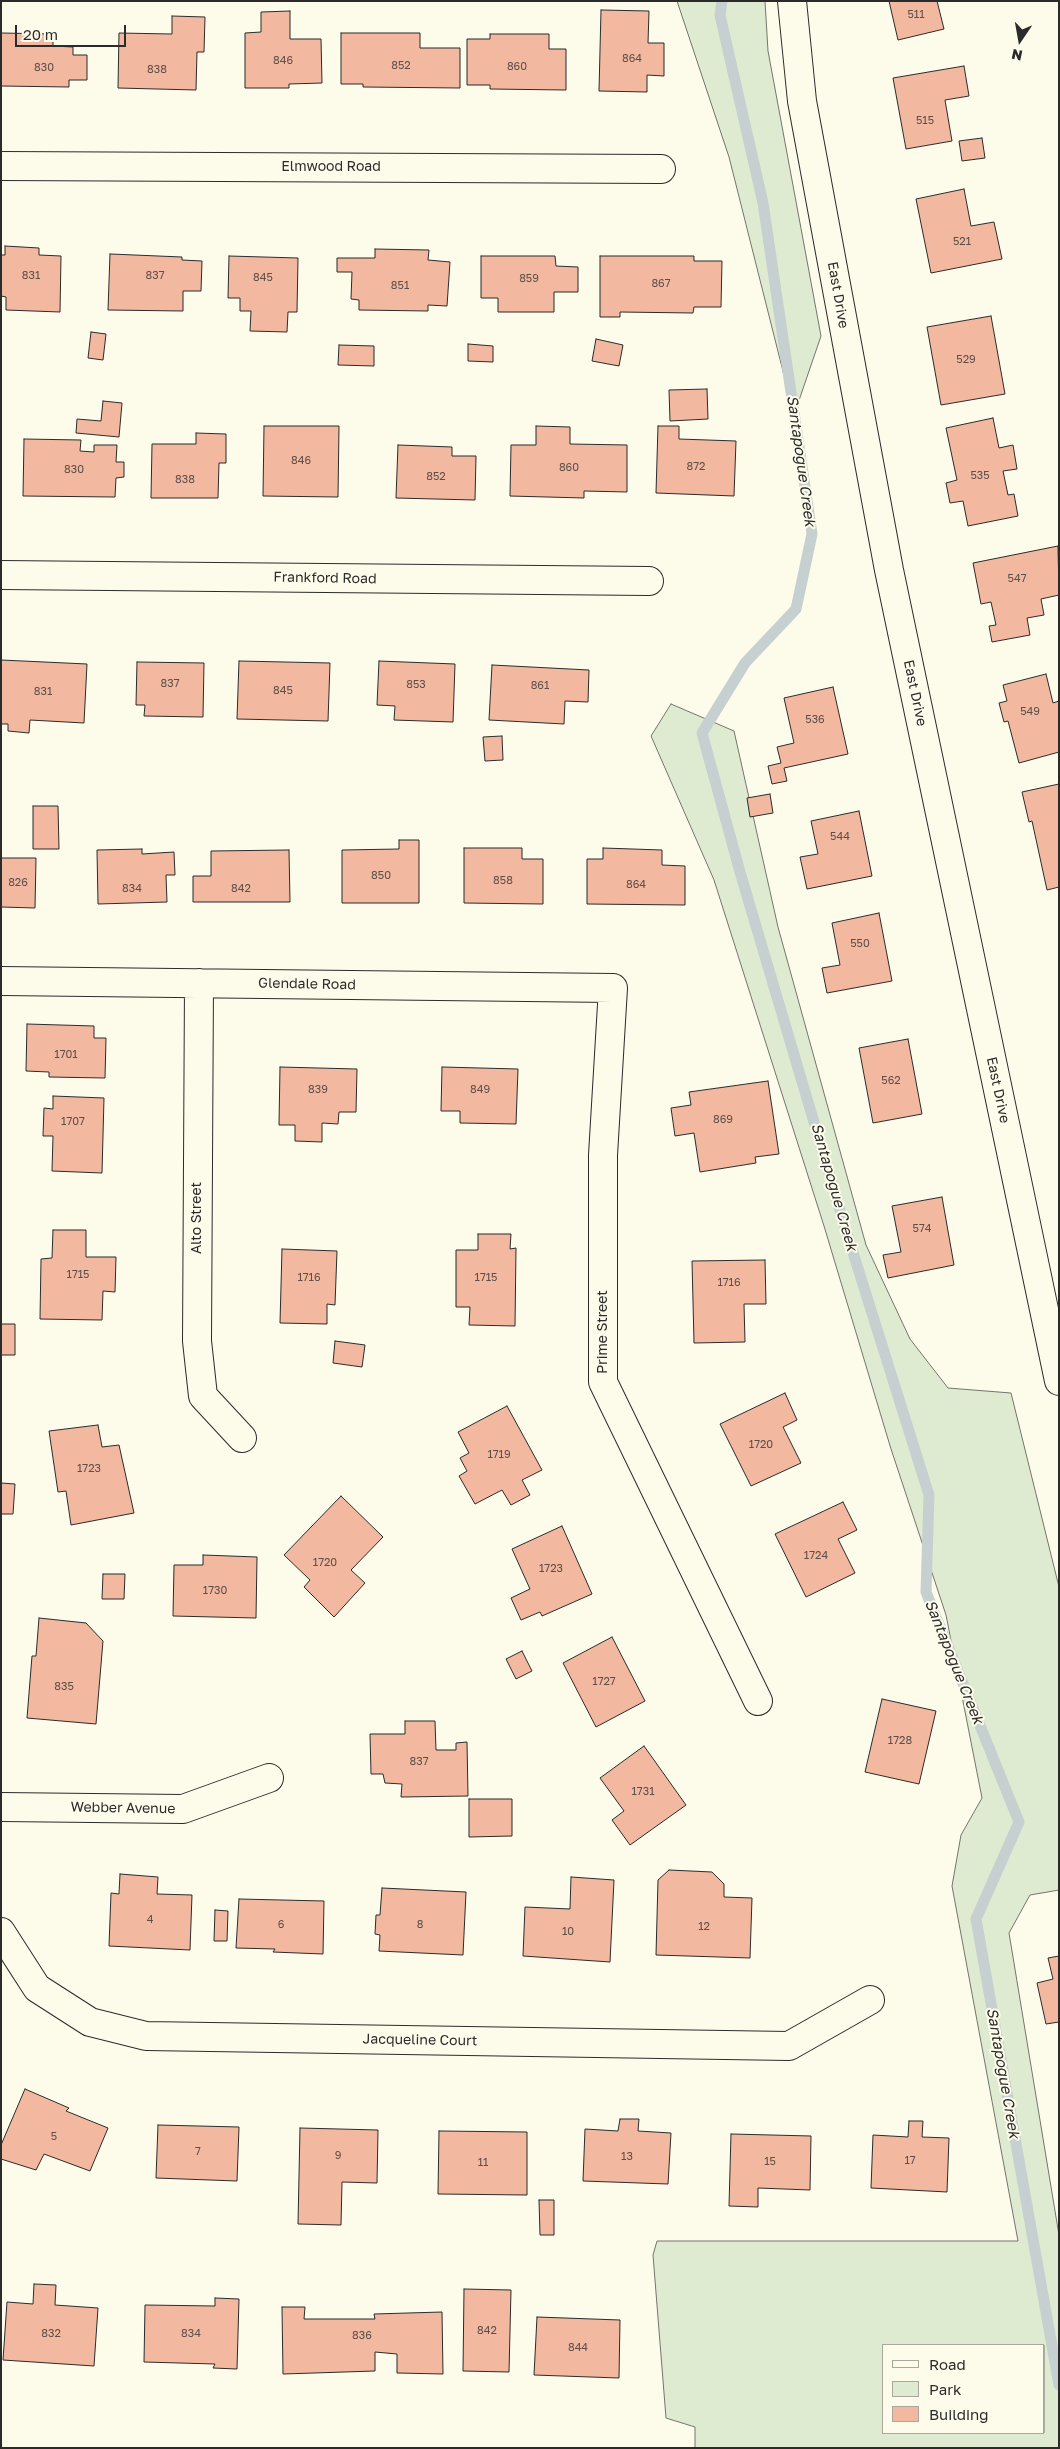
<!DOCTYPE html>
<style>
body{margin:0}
#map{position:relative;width:1060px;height:2449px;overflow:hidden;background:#fdfbea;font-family:"Golos Text",sans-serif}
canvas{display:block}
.frame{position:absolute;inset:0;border:2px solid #2b2b2b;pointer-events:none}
.legend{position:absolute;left:882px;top:2344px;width:162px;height:90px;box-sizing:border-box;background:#fdfbea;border:1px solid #a9a89e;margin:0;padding:6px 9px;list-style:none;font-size:15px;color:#2b2b2b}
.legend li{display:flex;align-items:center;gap:10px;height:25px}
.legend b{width:25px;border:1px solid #a9a89e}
.north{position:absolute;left:995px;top:15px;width:50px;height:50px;-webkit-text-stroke:4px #fdfbea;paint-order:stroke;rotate:192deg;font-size:14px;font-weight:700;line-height:20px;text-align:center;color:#2b2b2b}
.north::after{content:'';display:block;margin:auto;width:18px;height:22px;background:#2b2b2b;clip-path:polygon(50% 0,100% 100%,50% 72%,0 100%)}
.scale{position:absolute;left:15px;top:25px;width:111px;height:22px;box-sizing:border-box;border:2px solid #2b2b2b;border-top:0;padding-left:6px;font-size:15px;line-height:18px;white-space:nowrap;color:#2b2b2b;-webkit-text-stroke:4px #fdfbea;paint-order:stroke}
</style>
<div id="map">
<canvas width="1060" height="2449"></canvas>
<div class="frame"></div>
<ul class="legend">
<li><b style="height:6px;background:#fdfbea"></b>Road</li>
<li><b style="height:14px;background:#deebd1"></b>Park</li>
<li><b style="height:14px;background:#f2b8a0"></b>Building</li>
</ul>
<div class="north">N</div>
<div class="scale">20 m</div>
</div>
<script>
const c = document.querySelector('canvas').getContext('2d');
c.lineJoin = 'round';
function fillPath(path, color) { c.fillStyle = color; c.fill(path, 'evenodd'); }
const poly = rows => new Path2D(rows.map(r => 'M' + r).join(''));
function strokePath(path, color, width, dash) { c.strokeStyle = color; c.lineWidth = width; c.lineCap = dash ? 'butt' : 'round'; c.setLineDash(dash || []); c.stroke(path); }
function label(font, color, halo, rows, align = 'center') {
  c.font = font + ' "Golos Text",sans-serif'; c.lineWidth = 4; c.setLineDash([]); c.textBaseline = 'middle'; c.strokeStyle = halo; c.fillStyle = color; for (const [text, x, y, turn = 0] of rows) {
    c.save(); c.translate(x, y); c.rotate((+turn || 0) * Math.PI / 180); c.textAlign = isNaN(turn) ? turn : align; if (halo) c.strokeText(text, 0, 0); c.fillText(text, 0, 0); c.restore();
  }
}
const green = poly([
 [677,1,765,1,768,51,821,336,794,415,729,157,677,1],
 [671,704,734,731,778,927,866,1245,910,1339,948,1388,1011,1393,1059,1587,1059,1890,1030,1895,1009,1933,1059,2235,1059,2448,695,2448,695,2427,666,2418,653,2255,657,2241,1018,2241,952,1886,961,1835,982,1798,946,1615,891,1449,824,1226,714,880,651,736,671,704],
 [884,2345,1044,2345,1044,2433,884,2433,884,2345]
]);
fillPath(green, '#deebd1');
strokePath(green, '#74746e', 1);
strokePath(poly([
 [722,1,720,15,763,203,812,534,796,609,745,663,702,733,740,872,845,1227,929,1495,926,1592,1019,1822,976,1919,1059,2385]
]), '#c7d0d0', 11);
const building = poly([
 [889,1,937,1,944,29,898,40,889,1],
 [601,10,649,11,648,43,664,43,664,76,647,75,647,92,599,91,601,10],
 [290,11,290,39,321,39,322,83,289,84,289,88,245,88,245,33,261,32,261,12,290,11],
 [172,16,205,17,204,52,197,52,196,90,118,88,119,33,172,34,172,16],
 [1,33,53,34,53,46,73,47,73,55,87,55,87,80,69,80,69,87,1,86,1,33],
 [341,33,420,33,420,48,460,48,460,88,363,87,363,84,341,84,341,33],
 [490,34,549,34,549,49,566,49,566,90,490,89,490,85,467,85,467,39,490,39,490,34],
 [964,66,969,96,945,100,952,141,906,149,893,78,964,66],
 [982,138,985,158,962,161,959,141,982,138],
 [964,189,971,226,994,222,1002,259,931,273,916,199,964,189],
 [5,246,39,248,39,255,61,256,60,312,6,310,6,297,1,296,1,255,5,255,5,246],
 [375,249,429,250,428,260,450,262,447,306,428,305,428,311,359,310,359,300,351,299,352,272,337,272,337,258,375,258,375,249],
 [110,254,182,257,182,260,202,261,201,291,183,291,183,311,108,310,110,254],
 [229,256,298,258,297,312,288,312,287,332,250,331,251,311,240,311,240,298,228,298,229,256],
 [481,256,555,256,556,266,578,267,578,292,554,292,554,312,498,312,498,298,481,298,481,256],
 [600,256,694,256,694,261,722,261,721,307,694,307,693,313,620,312,620,317,600,317,600,256],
 [991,316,1005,394,941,405,927,327,991,316],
 [91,332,106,334,103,360,88,358,91,332],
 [596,339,623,345,619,366,592,361,596,339],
 [468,344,493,346,493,362,468,361,468,344],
 [339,345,374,346,374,366,338,365,339,345],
 [707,389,708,419,670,421,669,390,707,389],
 [103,401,122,403,119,437,76,433,77,419,101,421,103,401],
 [993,418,999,448,1013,445,1017,469,1003,471,1008,495,1014,494,1018,516,968,526,963,501,950,503,946,483,957,480,946,428,993,418],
 [264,426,339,426,338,497,263,496,264,426],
 [536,426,570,427,570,444,627,445,627,492,584,491,584,498,510,496,511,445,536,445,536,426],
 [658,426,679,426,679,439,736,441,734,496,656,493,658,426],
 [196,433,226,434,226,463,219,463,218,498,151,498,152,444,196,444,196,433],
 [24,439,81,440,80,451,94,452,94,445,117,445,116,462,124,462,124,477,116,478,115,497,23,496,24,439],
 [398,445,452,447,452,456,476,456,475,500,396,498,398,445],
 [1058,546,1059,595,1041,599,1044,615,1027,618,1030,635,992,642,989,626,996,625,991,602,981,604,973,563,1058,546],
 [1,660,87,664,84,723,30,720,29,733,8,731,8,724,1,724,1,660],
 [239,661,330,663,328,721,237,719,239,661],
 [379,661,455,664,453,722,394,720,395,706,377,705,379,661],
 [137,662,204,663,203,717,144,716,145,705,136,705,137,662],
 [492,665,589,670,588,702,565,701,564,724,489,720,492,665],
 [1046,674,1053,703,1059,701,1059,752,1019,763,1008,721,1004,722,999,703,1007,701,1003,685,1046,674],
 [833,687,848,754,784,768,787,781,772,784,768,766,781,763,777,747,794,743,784,698,833,687],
 [502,736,503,760,485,761,483,737,502,736],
 [1059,784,1059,887,1047,890,1032,821,1029,822,1022,792,1059,784],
 [770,794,773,813,750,817,747,798,770,794],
 [33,806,58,806,59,849,33,849,33,806],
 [859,811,872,876,807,889,800,857,818,854,811,821,859,811],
 [399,840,419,840,419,903,342,903,342,850,399,849,399,840],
 [464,848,522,848,522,859,543,859,543,904,464,903,464,848],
 [603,848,662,850,662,865,685,866,685,905,587,904,587,859,603,859,603,848],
 [142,849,142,854,174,852,175,875,166,875,167,902,98,904,97,850,142,849],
 [289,850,290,902,193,902,193,876,211,876,211,851,289,850],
 [1,858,36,858,35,908,1,907,1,858],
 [879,913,892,981,827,993,822,968,840,965,832,923,879,913],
 [27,1024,94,1026,94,1038,106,1038,105,1078,49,1077,49,1072,26,1071,27,1024],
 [908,1039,922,1114,873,1123,859,1048,908,1039],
 [280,1067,357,1069,356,1112,339,1112,338,1124,322,1123,322,1142,295,1141,295,1125,279,1125,280,1067],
 [442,1067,518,1069,516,1124,460,1123,460,1111,441,1111,442,1067],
 [768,1081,779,1154,755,1157,756,1163,700,1172,694,1133,675,1136,671,1108,691,1105,689,1092,768,1081],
 [53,1096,104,1098,102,1173,52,1171,53,1136,43,1136,44,1108,53,1109,53,1096],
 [942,1197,954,1265,888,1278,883,1255,901,1252,892,1206,942,1197],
 [53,1230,86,1230,86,1257,116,1257,115,1292,103,1291,102,1320,40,1319,41,1259,52,1258,53,1230],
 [478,1234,511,1234,510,1249,516,1248,515,1326,469,1325,470,1307,456,1307,456,1250,478,1250,478,1234],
 [282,1249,337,1251,335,1305,327,1304,327,1324,280,1323,282,1249],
 [765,1260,766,1304,744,1304,745,1342,694,1343,692,1261,765,1260],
 [1,1324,15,1324,15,1355,1,1355,1,1324],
 [335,1341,365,1345,362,1367,333,1363,335,1341],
 [785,1393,797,1420,783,1427,801,1463,751,1486,720,1424,785,1393],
 [507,1406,542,1470,522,1480,530,1495,511,1505,502,1490,475,1504,459,1476,467,1471,460,1458,469,1453,458,1432,507,1406],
 [98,1425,102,1447,119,1445,134,1513,71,1525,66,1491,58,1492,49,1431,98,1425],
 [1,1483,15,1484,13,1514,1,1514,1,1483],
 [341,1496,383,1537,351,1570,365,1583,334,1617,304,1587,310,1580,284,1555,341,1496],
 [843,1502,857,1530,838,1539,855,1573,806,1597,775,1534,843,1502],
 [562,1526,592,1594,542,1616,540,1612,521,1620,511,1598,530,1589,512,1549,562,1526],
 [203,1555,257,1557,256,1618,173,1616,174,1565,203,1565,203,1555],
 [103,1574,125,1574,124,1599,102,1599,103,1574],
 [39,1618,86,1623,103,1641,96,1724,27,1718,32,1656,36,1656,39,1618],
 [612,1637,645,1701,596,1727,563,1663,612,1637],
 [522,1651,532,1671,516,1679,506,1659,522,1651],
 [882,1699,936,1711,919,1784,865,1772,882,1699],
 [405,1721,435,1721,436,1750,456,1750,456,1743,467,1742,468,1796,401,1797,402,1784,385,1783,383,1774,371,1774,370,1734,405,1734,405,1721],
 [644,1746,686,1805,630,1845,612,1820,624,1811,600,1778,644,1746],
 [469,1799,512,1799,512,1836,469,1837,469,1799],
 [669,1870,712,1872,724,1884,724,1897,752,1898,750,1958,656,1955,658,1880,669,1870],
 [120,1874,158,1877,157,1894,192,1895,190,1950,109,1946,111,1893,119,1894,120,1874],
 [571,1877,614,1880,610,1962,523,1956,525,1907,570,1909,571,1877],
 [382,1888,466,1892,463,1955,379,1951,380,1935,375,1934,376,1915,380,1915,382,1888],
 [239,1899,324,1901,323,1954,273,1952,275,1949,236,1948,239,1899],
 [215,1910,228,1911,227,1941,214,1941,215,1910],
 [1059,1956,1059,2022,1046,2024,1037,1983,1053,1979,1048,1958,1059,1956],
 [25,2089,69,2108,66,2111,108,2128,90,2171,44,2154,36,2170,1,2159,1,2145,25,2089],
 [620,2119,639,2119,638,2131,671,2133,668,2184,583,2181,585,2129,618,2131,620,2119],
 [909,2121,923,2121,922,2137,949,2138,947,2192,871,2188,873,2135,908,2137,909,2121],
 [158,2125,239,2127,237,2181,156,2178,158,2125],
 [300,2128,378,2130,377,2183,342,2182,341,2225,298,2224,300,2128],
 [439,2131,527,2132,527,2195,438,2194,439,2131],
 [731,2134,811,2136,810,2190,758,2188,758,2207,729,2206,731,2134],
 [539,2200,554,2200,554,2235,540,2235,539,2200],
 [34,2284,56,2285,55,2305,98,2308,94,2366,3,2360,7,2302,33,2304,34,2284],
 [464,2289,511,2290,509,2372,463,2371,464,2289],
 [215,2298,239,2299,237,2369,213,2368,215,2364,144,2362,145,2305,215,2306,215,2298],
 [282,2307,305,2307,304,2319,375,2319,374,2314,442,2312,443,2374,397,2373,397,2354,375,2352,375,2371,283,2374,282,2307],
 [537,2317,620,2320,619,2378,534,2375,537,2317]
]);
fillPath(building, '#f2b8a0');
strokePath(building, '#2b2b2b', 1);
const street = poly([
 [792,1,802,101,889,570,1059,1381],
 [1,166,661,169],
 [1,575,649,581],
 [1,981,613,988,603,1155,603,1382,758,1701],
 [199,983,197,1341,203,1396,242,1438],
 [1,1807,183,1809,269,1778],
 [1,1932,37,1988,90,2022,146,2036,789,2046,870,2000]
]);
strokePath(street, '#2b2b2b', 30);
strokePath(street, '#fdfbea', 28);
label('11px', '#5d4e48', null, [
 ["511",916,15],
 ["864",632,59],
 ["846",283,61],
 ["852",401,66],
 ["860",517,67],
 ["830",44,68],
 ["838",157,70],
 ["515",925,121],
 ["521",962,242],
 ["831",31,276],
 ["837",155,276],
 ["845",263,278],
 ["859",529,279],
 ["867",661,284],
 ["851",400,286],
 ["529",966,360],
 ["846",301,461],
 ["872",696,467],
 ["860",569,468],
 ["830",74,470],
 ["535",980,476],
 ["852",436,477],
 ["838",185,480],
 ["547",1017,579],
 ["837",170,684],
 ["853",416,685],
 ["861",540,686],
 ["845",283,691],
 ["831",43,692],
 ["549",1030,712],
 ["536",815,720],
 ["544",840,837],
 ["850",381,876],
 ["858",503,881],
 ["826",18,883],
 ["864",636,885],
 ["834",132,889],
 ["842",241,889],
 ["550",860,944],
 ["1701",66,1055],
 ["562",891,1081],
 ["839",318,1090],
 ["849",480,1090],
 ["869",723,1120],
 ["1707",73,1122],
 ["574",922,1229],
 ["1715",78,1275],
 ["1716",309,1278],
 ["1715",486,1278],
 ["1716",729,1283],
 ["1720",761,1445],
 ["1719",499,1455],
 ["1723",89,1469],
 ["1724",816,1556],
 ["1720",325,1563],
 ["1723",551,1569],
 ["1730",215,1591],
 ["1727",604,1682],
 ["835",64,1687],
 ["1728",900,1741],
 ["837",419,1762],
 ["1731",643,1792],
 ["4",150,1920],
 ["6",281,1925],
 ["8",420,1925],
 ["12",704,1927],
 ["10",568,1932],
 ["5",54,2137],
 ["7",198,2152],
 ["9",338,2156],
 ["13",627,2157],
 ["17",910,2161],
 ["15",770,2162],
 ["11",483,2163],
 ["842",487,2331],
 ["832",51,2334],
 ["834",191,2334],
 ["836",362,2336],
 ["844",578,2348]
]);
label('14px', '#2b2b2b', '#fdfbea', [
 ["Elmwood Road",331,167],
 ["East Drive",838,295,80],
 ["Frankford Road",325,578,1],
 ["East Drive",915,693,78],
 ["Glendale Road",307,984,1],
 ["East Drive",998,1090,78],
 ["Alto Street",197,1218,-90],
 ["Prime Street",603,1332,-90],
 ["Webber Avenue",123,1808,1],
 ["Jacqueline Court",420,2040,1]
]);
label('italic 15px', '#2b2b2b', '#fdfbea', [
 ["Santapogue Creek",801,461,82],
 ["Santapogue Creek",834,1187,74],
 ["Santapogue Creek",954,1662,68],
 ["Santapogue Creek",1003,2073,80]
]);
</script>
